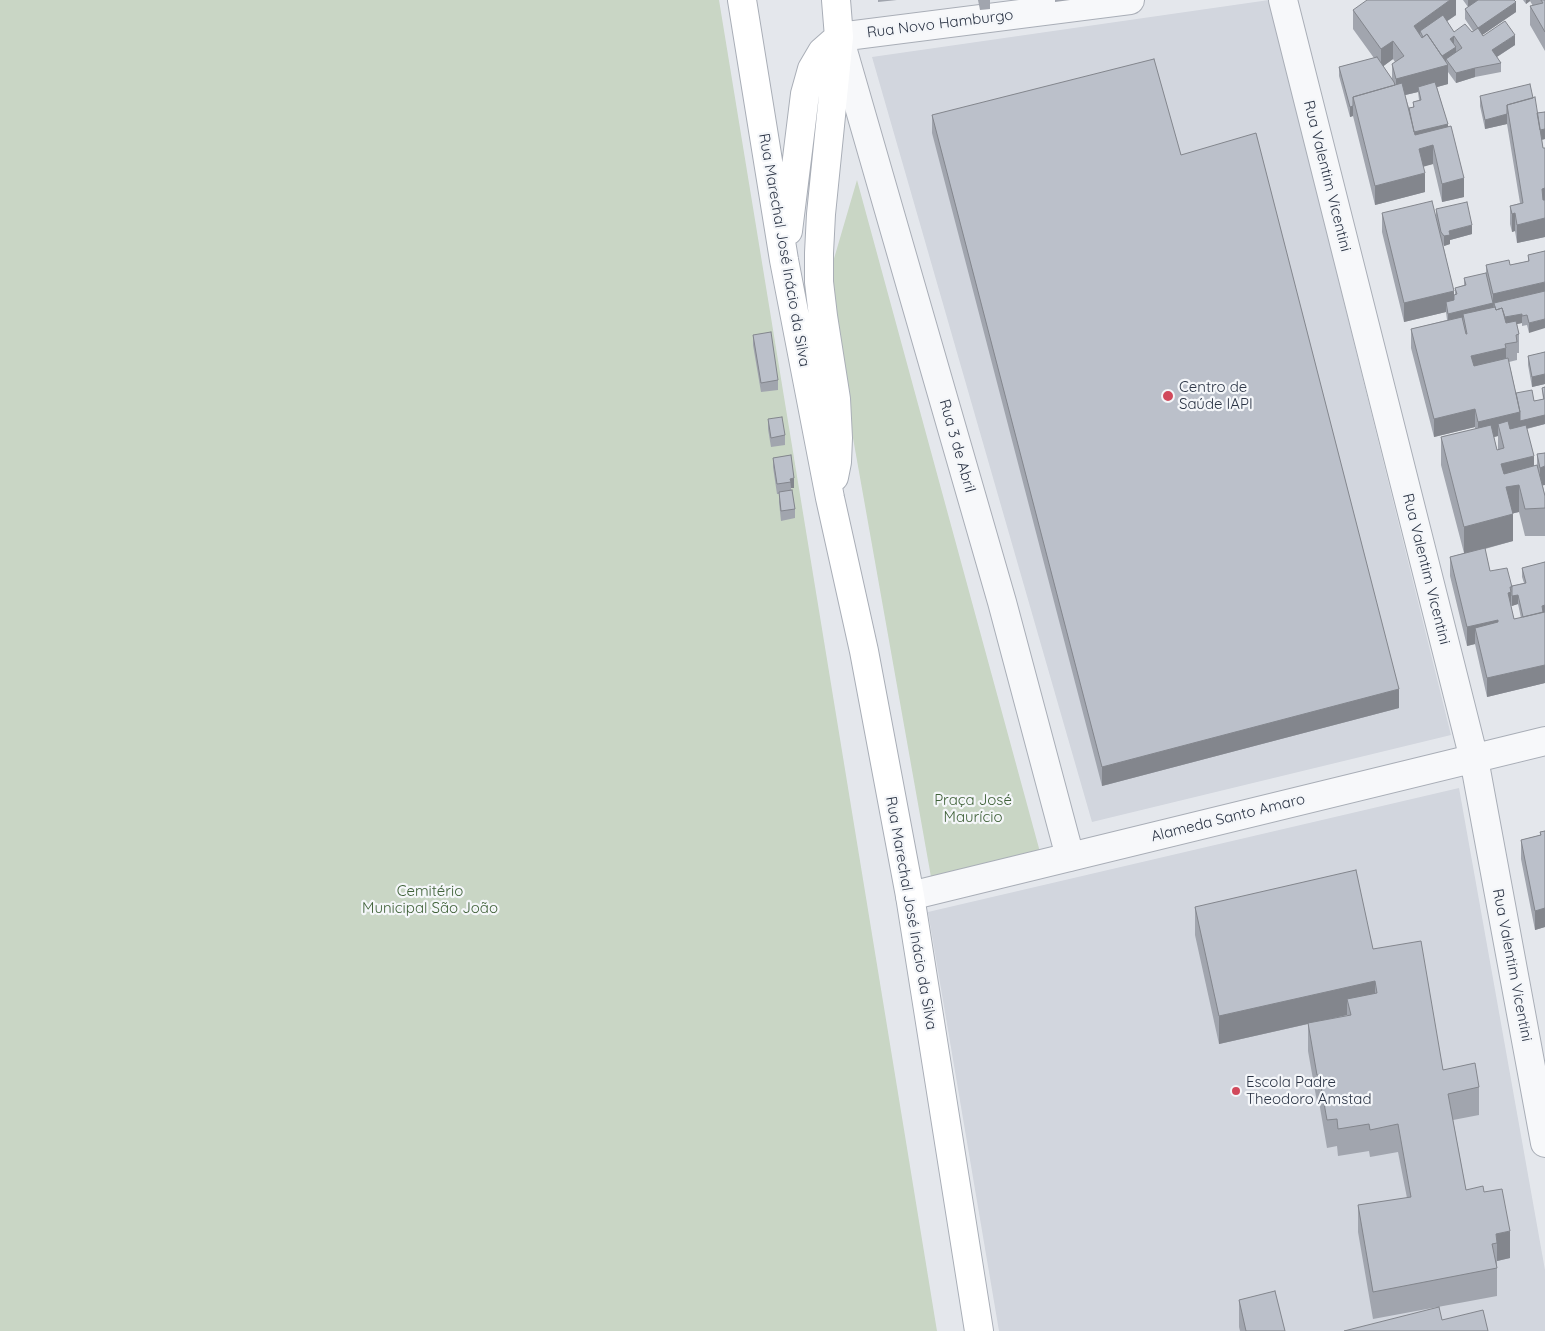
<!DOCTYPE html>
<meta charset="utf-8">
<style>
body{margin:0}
canvas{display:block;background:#e4e7ec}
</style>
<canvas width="1545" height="1331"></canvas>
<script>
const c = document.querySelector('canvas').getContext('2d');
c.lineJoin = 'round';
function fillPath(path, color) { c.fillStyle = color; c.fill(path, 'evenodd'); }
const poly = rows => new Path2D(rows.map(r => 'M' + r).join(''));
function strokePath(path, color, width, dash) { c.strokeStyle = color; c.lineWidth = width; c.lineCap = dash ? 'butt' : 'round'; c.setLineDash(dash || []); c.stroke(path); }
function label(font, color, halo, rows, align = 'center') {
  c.font = font + ' Quicksand,sans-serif'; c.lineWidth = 4.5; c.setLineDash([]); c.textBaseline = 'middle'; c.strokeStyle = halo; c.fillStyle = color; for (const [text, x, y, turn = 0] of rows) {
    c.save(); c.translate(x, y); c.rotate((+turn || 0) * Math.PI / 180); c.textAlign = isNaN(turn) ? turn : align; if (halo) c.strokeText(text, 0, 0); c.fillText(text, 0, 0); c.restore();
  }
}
fillPath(poly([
 [1269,0,1451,735,1092,822,872,57],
 [1459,788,1545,1270,1545,1331,999,1331,928,912]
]), '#d2d6de');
fillPath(poly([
 [0,0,719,0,937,1331,0,1331],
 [857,180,1040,852,931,877,826,286]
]), '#c9d6c5');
const street = poly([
 [1283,0,1474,759,1545,1143],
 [1070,857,1002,602,839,37,1130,0],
 [910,896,1545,741]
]);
const secondary = poly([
 [742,0,784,260,830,498,864,651,910,896,979,1331],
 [788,231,805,94,812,69,822,52,839,37],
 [834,477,837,462,838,438,836,399,823,316,819,282,819,253,821,214,839,37,836,0]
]);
strokePath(street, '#a9aeb7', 30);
strokePath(secondary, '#a9aeb7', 30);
strokePath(street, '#f7f8fa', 28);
strokePath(secondary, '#fff', 28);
fillPath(poly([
 [878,0,897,0,878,2],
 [978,0,990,0,990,9,980,10],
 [1055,0,1070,0,1055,2],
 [1456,0,1456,15,1447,21,1454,32,1472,32,1473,31,1465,19,1465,9,1468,7,1463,0,1514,0,1516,12,1482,35,1483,36,1515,45,1497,57,1501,63,1501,72,1475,77,1456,83,1448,72,1448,84,1437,87,1448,126,1464,197,1442,202,1433,164,1423,166,1425,192,1375,205,1353,116,1350,117,1339,76,1339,67,1374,58,1353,29,1353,10],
 [1393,59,1395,62,1392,64,1392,79,1383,66],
 [1418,92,1419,100,1413,102,1413,107,1409,108,1405,95],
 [1523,0,1545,0,1545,51,1530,25,1530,6,1533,6,1530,1,1526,4],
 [1480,96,1533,98,1537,113,1545,112,1545,139,1542,140,1543,148,1545,148,1545,237,1517,243,1515,231,1512,232,1510,224,1510,206,1520,203,1507,124,1485,129,1480,106],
 [932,115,1181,155,1399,708,1102,786,932,133],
 [1436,209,1472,234,1450,240,1450,244,1444,246,1443,244,1454,295,1455,295,1455,288,1464,285,1464,278,1486,274,1486,265,1510,265,1528,261,1528,255,1545,251,1529,333,1527,325,1522,326,1522,323,1517,324,1519,334,1519,353,1517,353,1517,360,1509,362,1516,393,1534,401,1543,399,1542,388,1545,387,1545,424,1527,429,1534,466,1537,465,1537,454,1545,453,1543,486,1545,496,1545,536,1525,536,1519,512,1513,513,1513,541,1485,549,1490,571,1512,586,1524,583,1522,577,1522,568,1545,562,1545,683,1487,697,1475,644,1467,646,1450,576,1450,557,1464,553,1441,465,1441,437,1475,429,1475,427,1434,437,1411,348,1411,329,1447,320,1446,312,1404,322,1382,232,1382,213,1436,217],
 [1498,436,1498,450,1497,450,1494,437],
 [1518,604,1521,618,1514,619,1511,606],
 [753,335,778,380,778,390,761,392,753,345],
 [1545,352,1545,384,1532,387,1528,365,1528,356],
 [768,419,785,435,785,445,771,447,768,429],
 [791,455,794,488,791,488,791,490,795,509,795,518,781,521,779,502,779,494,777,494,773,467,773,458],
 [1545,831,1545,927,1535,930,1521,859,1521,840,1540,835,1540,832],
 [1195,907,1373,949,1443,1070,1479,1087,1479,1115,1453,1120,1466,1190,1484,1192,1510,1258,1497,1261,1497,1296,1373,1319,1358,1232,1358,1205,1407,1198,1398,1152,1370,1157,1369,1151,1338,1156,1337,1146,1327,1148,1319,1102,1317,1102,1308,1051,1308,1024,1219,1044,1195,935],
 [1347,1015,1347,1016,1322,1021],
 [1239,1300,1285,1331,1240,1331,1239,1327]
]), '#a1a5ae');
fillPath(poly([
 [1450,0,1456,0,1456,15,1424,37,1420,31,1420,40,1414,26],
 [1468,0,1479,0,1468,7],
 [1526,0,1530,0,1530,1,1526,4],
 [1516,2,1516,12,1478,38,1478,28],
 [1515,35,1515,45,1492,60,1492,50],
 [1454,36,1454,45,1450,39],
 [1393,41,1393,59,1381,68,1381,49],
 [1456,47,1456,56,1446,59,1446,63,1448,65,1448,84,1419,92,1418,87,1418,92,1397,97,1396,94,1396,79,1437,59],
 [1475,68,1475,77,1456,83,1456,73],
 [1353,106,1353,116,1350,117,1350,107],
 [1507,114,1507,124,1485,129,1485,120],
 [1448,124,1448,133,1412,142,1412,132],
 [1545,129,1545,139,1539,140,1539,131],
 [1433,145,1433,164,1419,168,1419,149],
 [1425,173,1425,192,1375,205,1375,186],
 [1464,178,1464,197,1442,202,1442,184],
 [1545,188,1545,207,1542,208,1542,189],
 [1515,213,1515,231,1512,232,1512,214],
 [1545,218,1545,237,1517,243,1517,225],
 [1472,225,1472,234,1450,240,1450,244,1444,246,1444,236,1449,231],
 [1545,282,1545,300,1494,303,1493,313,1493,294],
 [1454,291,1454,309,1446,302,1446,312,1404,322,1404,303],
 [1493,303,1493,313,1463,314,1463,320,1448,324,1448,314],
 [1522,314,1522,323,1497,328,1497,319],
 [1545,319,1545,328,1529,333,1529,323],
 [1506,348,1506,367,1471,375,1471,356],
 [1545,374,1545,384,1532,387,1532,377],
 [1475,409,1475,427,1434,437,1434,419],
 [1520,412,1545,415,1545,424,1501,435,1498,424,1498,436,1478,441,1478,422],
 [1534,456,1534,483,1519,485,1519,512,1506,515,1501,464],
 [1545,466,1545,485,1540,486,1540,468],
 [794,478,794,488,791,488,790,479],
 [1513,514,1513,541,1464,554,1464,527],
 [1511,592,1511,610,1508,593],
 [1518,595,1518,604,1512,606,1512,596],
 [1545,605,1545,615,1542,615,1542,606],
 [1498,620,1498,639,1475,628,1475,644,1467,646,1467,627],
 [1545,665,1545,683,1487,697,1487,678],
 [1399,689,1399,708,1102,786,1102,767],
 [1545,908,1545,927,1535,930,1535,911],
 [1375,981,1375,1009,1347,999,1347,1015,1219,1044,1219,1016],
 [1510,1231,1510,1258,1497,1261,1497,1243,1496,1234]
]), '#83868d');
const building = poly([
 [1367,0,1450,0,1414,26,1422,38,1427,34,1448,65,1396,79,1392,64,1404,56,1393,41,1381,49,1353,10,1367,0],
 [1478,0,1514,0,1516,2,1478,28,1465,9,1478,0],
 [1541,0,1545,0,1545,32,1530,6,1543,3,1541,0],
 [1443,15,1454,32,1465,24,1472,32,1478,28,1483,36,1505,21,1515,35,1492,50,1501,63,1475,68,1456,73,1446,59,1462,48,1454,36,1450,39,1456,47,1442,56,1427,34,1423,37,1420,31,1443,15],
 [1377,57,1394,82,1395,85,1353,97,1353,106,1350,107,1339,67,1377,57],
 [1154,59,1181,155,1256,133,1399,689,1102,767,932,115,1154,59],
 [1435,82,1448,124,1414,132,1409,108,1414,107,1413,102,1421,100,1418,87,1435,82],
 [1402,83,1415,135,1451,126,1464,178,1442,184,1433,145,1419,149,1425,173,1375,186,1353,97,1402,83],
 [1530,84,1533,98,1507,105,1507,114,1485,120,1480,96,1530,84],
 [1535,97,1543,148,1545,148,1545,188,1542,189,1543,200,1545,200,1545,218,1517,225,1515,213,1512,214,1510,206,1523,203,1507,105,1535,97],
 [1545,112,1545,129,1540,130,1537,113,1545,112],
 [1432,201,1454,291,1404,303,1382,213,1432,201],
 [1467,202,1472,225,1449,231,1450,235,1444,236,1441,232,1436,209,1467,202],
 [1545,251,1545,282,1493,294,1486,265,1509,260,1510,265,1529,261,1528,255,1545,251],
 [1486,273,1493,303,1448,314,1446,302,1454,300,1454,295,1457,294,1455,288,1466,285,1464,278,1486,273],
 [1545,291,1545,319,1529,323,1527,315,1522,316,1522,314,1505,317,1502,308,1496,310,1495,307,1494,303,1545,291],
 [1495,307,1496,310,1502,308,1506,323,1516,321,1519,334,1516,335,1517,342,1505,344,1506,348,1471,356,1474,366,1508,358,1520,412,1478,422,1475,409,1434,419,1411,329,1462,317,1466,334,1467,334,1463,314,1495,307],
 [771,332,778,380,761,383,753,335,771,332],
 [1545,352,1545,374,1532,377,1528,356,1545,352],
 [1545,387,1545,415,1520,421,1520,412,1516,393,1532,390,1534,401,1544,399,1542,388,1545,387],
 [782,417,785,435,771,438,768,419,782,417],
 [1508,421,1510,429,1526,425,1534,456,1501,464,1504,474,1537,465,1545,496,1545,508,1525,509,1519,485,1506,487,1513,514,1464,527,1441,437,1491,425,1497,450,1504,448,1498,424,1508,421],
 [1545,453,1545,466,1540,468,1537,454,1545,453],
 [791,455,794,478,790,479,791,482,777,484,773,458,791,455],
 [792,490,795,509,781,511,779,492,792,490],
 [1485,548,1490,571,1507,568,1512,587,1510,587,1511,592,1508,593,1514,619,1545,612,1545,665,1487,678,1475,628,1498,622,1498,620,1467,627,1450,557,1485,548],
 [1545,562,1545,605,1542,606,1543,612,1523,617,1518,595,1512,596,1512,586,1526,583,1522,568,1545,562],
 [1545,831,1545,908,1535,911,1521,840,1541,835,1540,832,1545,831],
 [1356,870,1373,949,1421,941,1443,1070,1475,1063,1479,1087,1448,1094,1466,1190,1483,1186,1484,1192,1502,1189,1510,1231,1496,1234,1497,1243,1492,1244,1497,1268,1373,1292,1358,1205,1411,1197,1398,1124,1370,1130,1369,1124,1338,1129,1337,1119,1327,1120,1319,1075,1317,1075,1308,1023,1351,1015,1347,999,1377,993,1375,981,1219,1016,1195,907,1356,870],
 [1275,1291,1285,1331,1246,1331,1239,1300,1275,1291],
 [1439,1307,1442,1320,1483,1310,1488,1331,1344,1331,1439,1307]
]);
fillPath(building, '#bbc0ca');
strokePath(building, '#83868d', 1);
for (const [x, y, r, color] of [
 [1168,396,6,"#d1495b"],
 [1236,1091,5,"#d1495b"]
]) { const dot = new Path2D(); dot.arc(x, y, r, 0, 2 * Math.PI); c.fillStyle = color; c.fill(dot); strokePath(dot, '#f4f6f9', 2); }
label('15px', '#2b3445', '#f4f6f9', [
 ["Rua Novo Hamburgo",940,24,-7],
 ["Rua Valentim Vicentini",1327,176,76],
 ["Rua Marechal José Inácio da Silva",784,250,80],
 ["Rua 3 de Abril",957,446,74],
 ["Rua Valentim Vicentini",1426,569,76],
 ["Alameda Santo Amaro",1228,818,-14],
 ["Rua Marechal José Inácio da Silva",911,913,80],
 ["Rua Valentim Vicentini",1512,965,79]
]);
label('15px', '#2b3445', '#f4f6f9', [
 ["Centro de",1179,387],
 ["Saúde IAPI",1179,404],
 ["Escola Padre",1246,1082],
 ["Theodoro Amstad",1246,1099]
], 'left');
label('15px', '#3f6138', '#f4f6f9', [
 ["Praça José",973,800],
 ["Maurício",973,817],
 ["Cemitério",430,891],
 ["Municipal São João",430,908]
]);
</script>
